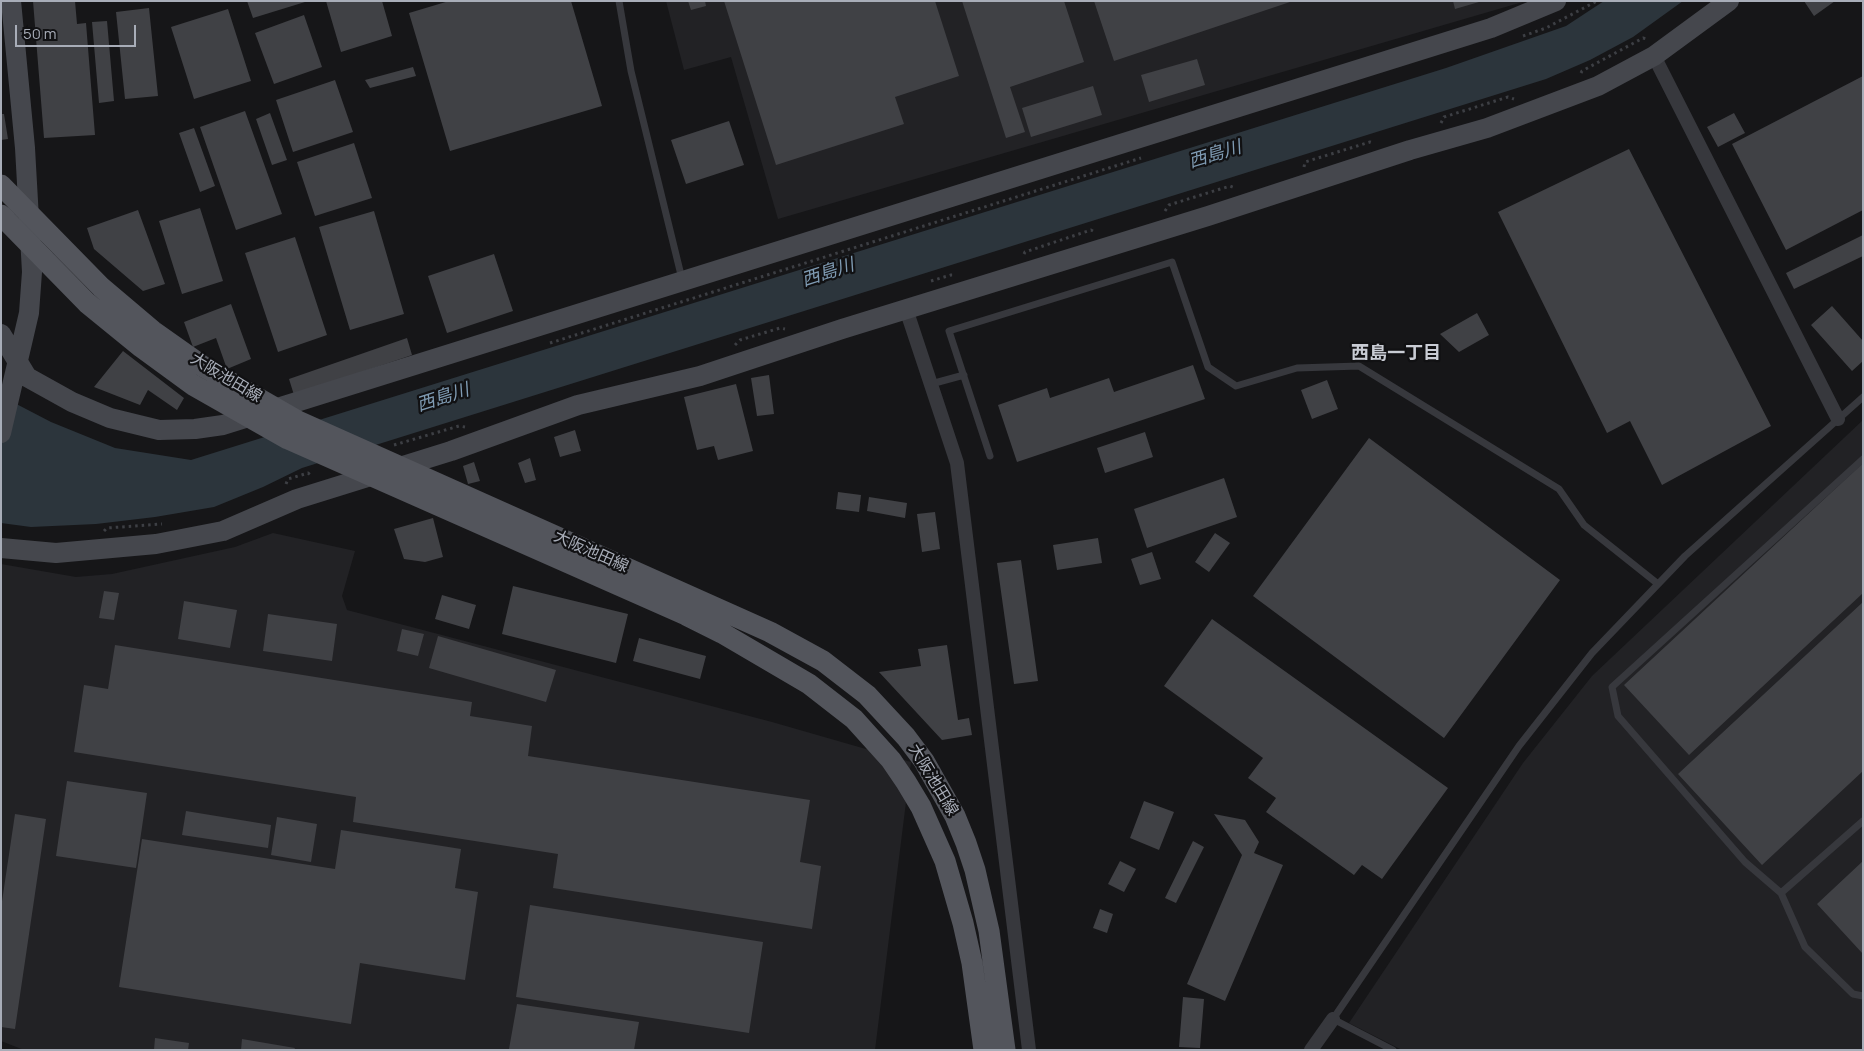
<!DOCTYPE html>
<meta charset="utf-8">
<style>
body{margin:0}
#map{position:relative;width:1864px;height:1051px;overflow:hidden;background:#161618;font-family:Manrope,sans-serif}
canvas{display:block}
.frame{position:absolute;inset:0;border:2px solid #a8adb8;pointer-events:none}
.scale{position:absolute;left:15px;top:25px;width:121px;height:22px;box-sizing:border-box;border:2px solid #a8adb8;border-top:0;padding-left:6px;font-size:15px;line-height:18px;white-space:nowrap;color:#a8adb8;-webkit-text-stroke:4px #111113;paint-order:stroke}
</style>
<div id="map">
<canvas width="1864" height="1051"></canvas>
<div class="frame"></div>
<div class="scale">50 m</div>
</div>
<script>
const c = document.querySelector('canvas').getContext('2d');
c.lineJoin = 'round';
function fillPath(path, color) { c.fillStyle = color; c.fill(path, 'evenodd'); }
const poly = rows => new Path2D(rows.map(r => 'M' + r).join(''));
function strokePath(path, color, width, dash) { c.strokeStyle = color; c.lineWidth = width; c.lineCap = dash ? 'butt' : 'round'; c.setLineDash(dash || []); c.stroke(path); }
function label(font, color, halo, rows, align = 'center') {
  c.font = font + ' Manrope,"Noto Sans JP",sans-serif'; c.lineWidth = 4.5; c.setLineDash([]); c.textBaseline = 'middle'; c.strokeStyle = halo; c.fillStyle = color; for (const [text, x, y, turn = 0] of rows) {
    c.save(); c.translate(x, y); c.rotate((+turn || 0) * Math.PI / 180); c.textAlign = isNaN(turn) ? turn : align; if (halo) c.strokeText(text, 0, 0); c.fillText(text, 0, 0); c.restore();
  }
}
fillPath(poly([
 [666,1,1526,1,778,219,731,57,684,70],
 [1863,420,1863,1050,1402,1050,1349,1023,1523,763,1592,676],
 [273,533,355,551,342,596,347,610,772,722,911,762,875,1050,24,1050,1,1041,1,564,76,577,112,574,235,547]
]), '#222225');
fillPath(poly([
 [1604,1,1683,1,1633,37,1590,60,1546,79,302,468,263,487,214,507,155,517,96,524,31,527,1,523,1,396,51,422,115,448,191,460,1446,68,1566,26]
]), '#2c353c');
fillPath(poly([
 [33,1,75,1,77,24,86,23,95,135,44,138],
 [247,1,305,1,305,2,253,18],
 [326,1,382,1,392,36,341,52],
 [449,1,571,1,602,106,450,151,409,13],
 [688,1,705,1,706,6,691,10],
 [724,1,935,1,959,76,895,97,904,124,776,165],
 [962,1,1064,1,1084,62,1010,87,1025,132,1006,138],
 [1094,1,1290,1,1290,2,1114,61],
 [1453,1,1479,1,1479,2,1455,9],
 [1804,1,1835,1,1814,16],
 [149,8,158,96,125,99,116,12],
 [228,9,251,81,194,99,171,27],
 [304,15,322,67,274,84,255,33],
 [107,21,114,101,99,103,92,22],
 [1197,59,1205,85,1149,102,1141,75],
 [413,67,416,76,370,88,365,80],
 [1863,76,1863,210,1786,250,1732,144],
 [335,80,353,132,293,152,276,100],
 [1093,86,1102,115,1031,137,1022,108],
 [245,111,282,214,236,230,200,127],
 [270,113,287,160,272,165,256,119],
 [1734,113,1745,133,1718,147,1707,127],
 [1,114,4,114,8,139,1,140],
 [729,121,744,165,686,184,671,140],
 [194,128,215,186,200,192,179,133],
 [354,143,372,198,315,216,297,162],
 [1629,149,1771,426,1662,485,1630,421,1607,433,1498,212],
 [200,208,223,281,182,294,159,221],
 [138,210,165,284,143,291,94,249,87,228],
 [374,211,404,314,350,330,319,227],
 [1863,235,1863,256,1794,289,1786,273],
 [295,237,327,335,278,352,245,253],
 [494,254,513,311,447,333,428,276],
 [231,304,251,359,227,369,216,338,193,347,184,322],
 [1832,306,1863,341,1863,361,1852,371,1811,325],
 [1477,313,1489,335,1459,352,1440,334],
 [407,338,412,355,294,395,289,379],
 [123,351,184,398,177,410,148,390,140,405,94,387],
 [1193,365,1205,399,1017,462,998,405,1047,388,1050,398,1109,378,1114,392],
 [769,375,774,414,757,416,751,378],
 [1327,380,1338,409,1312,419,1301,390],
 [736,384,753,451,718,460,714,446,697,450,684,397],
 [575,430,581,451,560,457,554,437],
 [1145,432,1153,457,1105,473,1097,448],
 [1369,438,1560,580,1444,738,1253,596],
 [530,458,536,480,525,483,518,463],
 [474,462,480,481,468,484,463,466],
 [1863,463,1863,593,1689,755,1624,685],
 [1224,478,1237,517,1147,548,1134,509],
 [838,492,861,495,859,512,836,509],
 [869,497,907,503,905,518,867,511],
 [935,512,940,549,922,552,917,514],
 [433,518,443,557,425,562,404,559,394,529],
 [1215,533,1230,543,1209,572,1195,562],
 [1098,538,1102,563,1057,570,1053,545],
 [1152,552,1161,579,1140,585,1131,559],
 [1021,560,1038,681,1014,684,997,563],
 [513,586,628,614,616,663,502,634],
 [104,591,119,593,114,620,99,618],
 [442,595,476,605,469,629,435,619],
 [184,601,237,610,230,648,178,639],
 [1863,602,1863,771,1762,865,1678,774],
 [268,614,337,624,332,661,263,651],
 [1212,619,1448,788,1382,879,1362,865,1354,875,1266,812,1276,798,1248,778,1263,758,1164,686],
 [402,629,424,634,418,656,397,651],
 [438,636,556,670,546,702,429,668],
 [639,638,706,656,700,679,633,661],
 [115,645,472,702,470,716,532,726,528,756,810,800,800,862,821,866,812,929,553,888,558,854,353,822,356,797,74,752,84,685,108,689],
 [947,645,958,720,969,718,972,735,942,740,879,672,921,666,918,649],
 [67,781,147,793,136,868,56,856],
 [1144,801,1174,812,1159,850,1130,838],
 [186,811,271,825,268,848,182,835],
 [15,814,46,819,15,1029,1,1027,1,908],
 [1214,814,1245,820,1259,842,1254,853,1283,865,1225,1001,1187,984,1242,855],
 [277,817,317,824,311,862,271,855],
 [341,830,461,849,455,888,478,892,465,980,360,963,351,1024,119,987,142,839,335,869],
 [1193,841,1204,847,1176,903,1165,898],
 [1120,861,1136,869,1124,892,1108,884],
 [1863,861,1863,954,1817,904],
 [530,905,763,942,749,1033,516,997],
 [1100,909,1113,914,1107,933,1093,928],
 [1183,997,1204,999,1200,1048,1179,1047],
 [517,1004,639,1022,634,1050,509,1049],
 [155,1038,189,1043,188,1050,154,1050],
 [242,1039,295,1048,294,1050,241,1050]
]), '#404145');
strokePath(poly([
 [1523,36,1546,28,1597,1],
 [1581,73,1582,71,1643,38,1647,39],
 [1441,123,1444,117,1508,97,1514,99],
 [1304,167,1305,162,1370,142,1373,143],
 [1165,211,1169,205,1230,186,1235,188],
 [1024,254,1025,252,1091,230,1095,232],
 [931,281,951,275,954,275],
 [550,343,1141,158],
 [735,345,740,340,780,328,785,329],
 [394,445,459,426,465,427],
 [286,484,288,479,308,473,312,476],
 [104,531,107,528,162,524]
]), '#3d3f44', 3, [2.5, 4]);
strokePath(poly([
 [619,1,631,71,682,279],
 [931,384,964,375],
 [990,456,949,331,1172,262,1208,367,1236,386,1297,368,1359,366,1559,489,1584,525,1658,584],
 [1863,459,1612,687,1618,716,1745,862,1781,893,1805,947,1853,994,1863,996],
 [1781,893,1863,821],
 [1393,1050,1333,1019,1519,746,1592,653,1685,556,1863,397]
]), '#37383d', 7);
strokePath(poly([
 [1654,56,1838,419],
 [906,309,957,463,1029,1050],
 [1311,1050,1333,1019]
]), '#37383d', 14);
strokePath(poly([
 [1,334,27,377,72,402,110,418,159,430,195,429,223,425,1491,28,1556,1],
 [1,433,29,313,32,272,25,148,11,1],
 [1,548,56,553,156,544,223,531,297,499,451,451,578,405,700,376,842,329,1208,216,1410,150,1487,128,1598,86,1654,56,1729,1]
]), '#45474d', 20);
strokePath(poly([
 [1,185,101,287,153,331,204,367,298,421,770,632,823,661,867,695,906,737,924,761,955,816,966,843,975,870,989,931,1005,1050],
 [1,215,87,303,141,347,193,385,288,439,686,615,722,633,809,684,854,719,891,760,906,782,921,807,945,861,963,923,972,963,984,1050]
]), '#53555c', 21);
label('16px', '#a8adb8', '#111113', [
 ["大阪池田線",226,378,31],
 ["大阪池田線",591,552,24],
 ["大阪池田線",933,780,59]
]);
label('italic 18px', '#7f9bb3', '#111113', [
 ["西島川",1215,155,-17],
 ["西島川",828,273,-18],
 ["西島川",443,398,-18]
]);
label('bold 18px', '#c9ccd4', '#111113', [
 ["西島一丁目",1396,354]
]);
</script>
